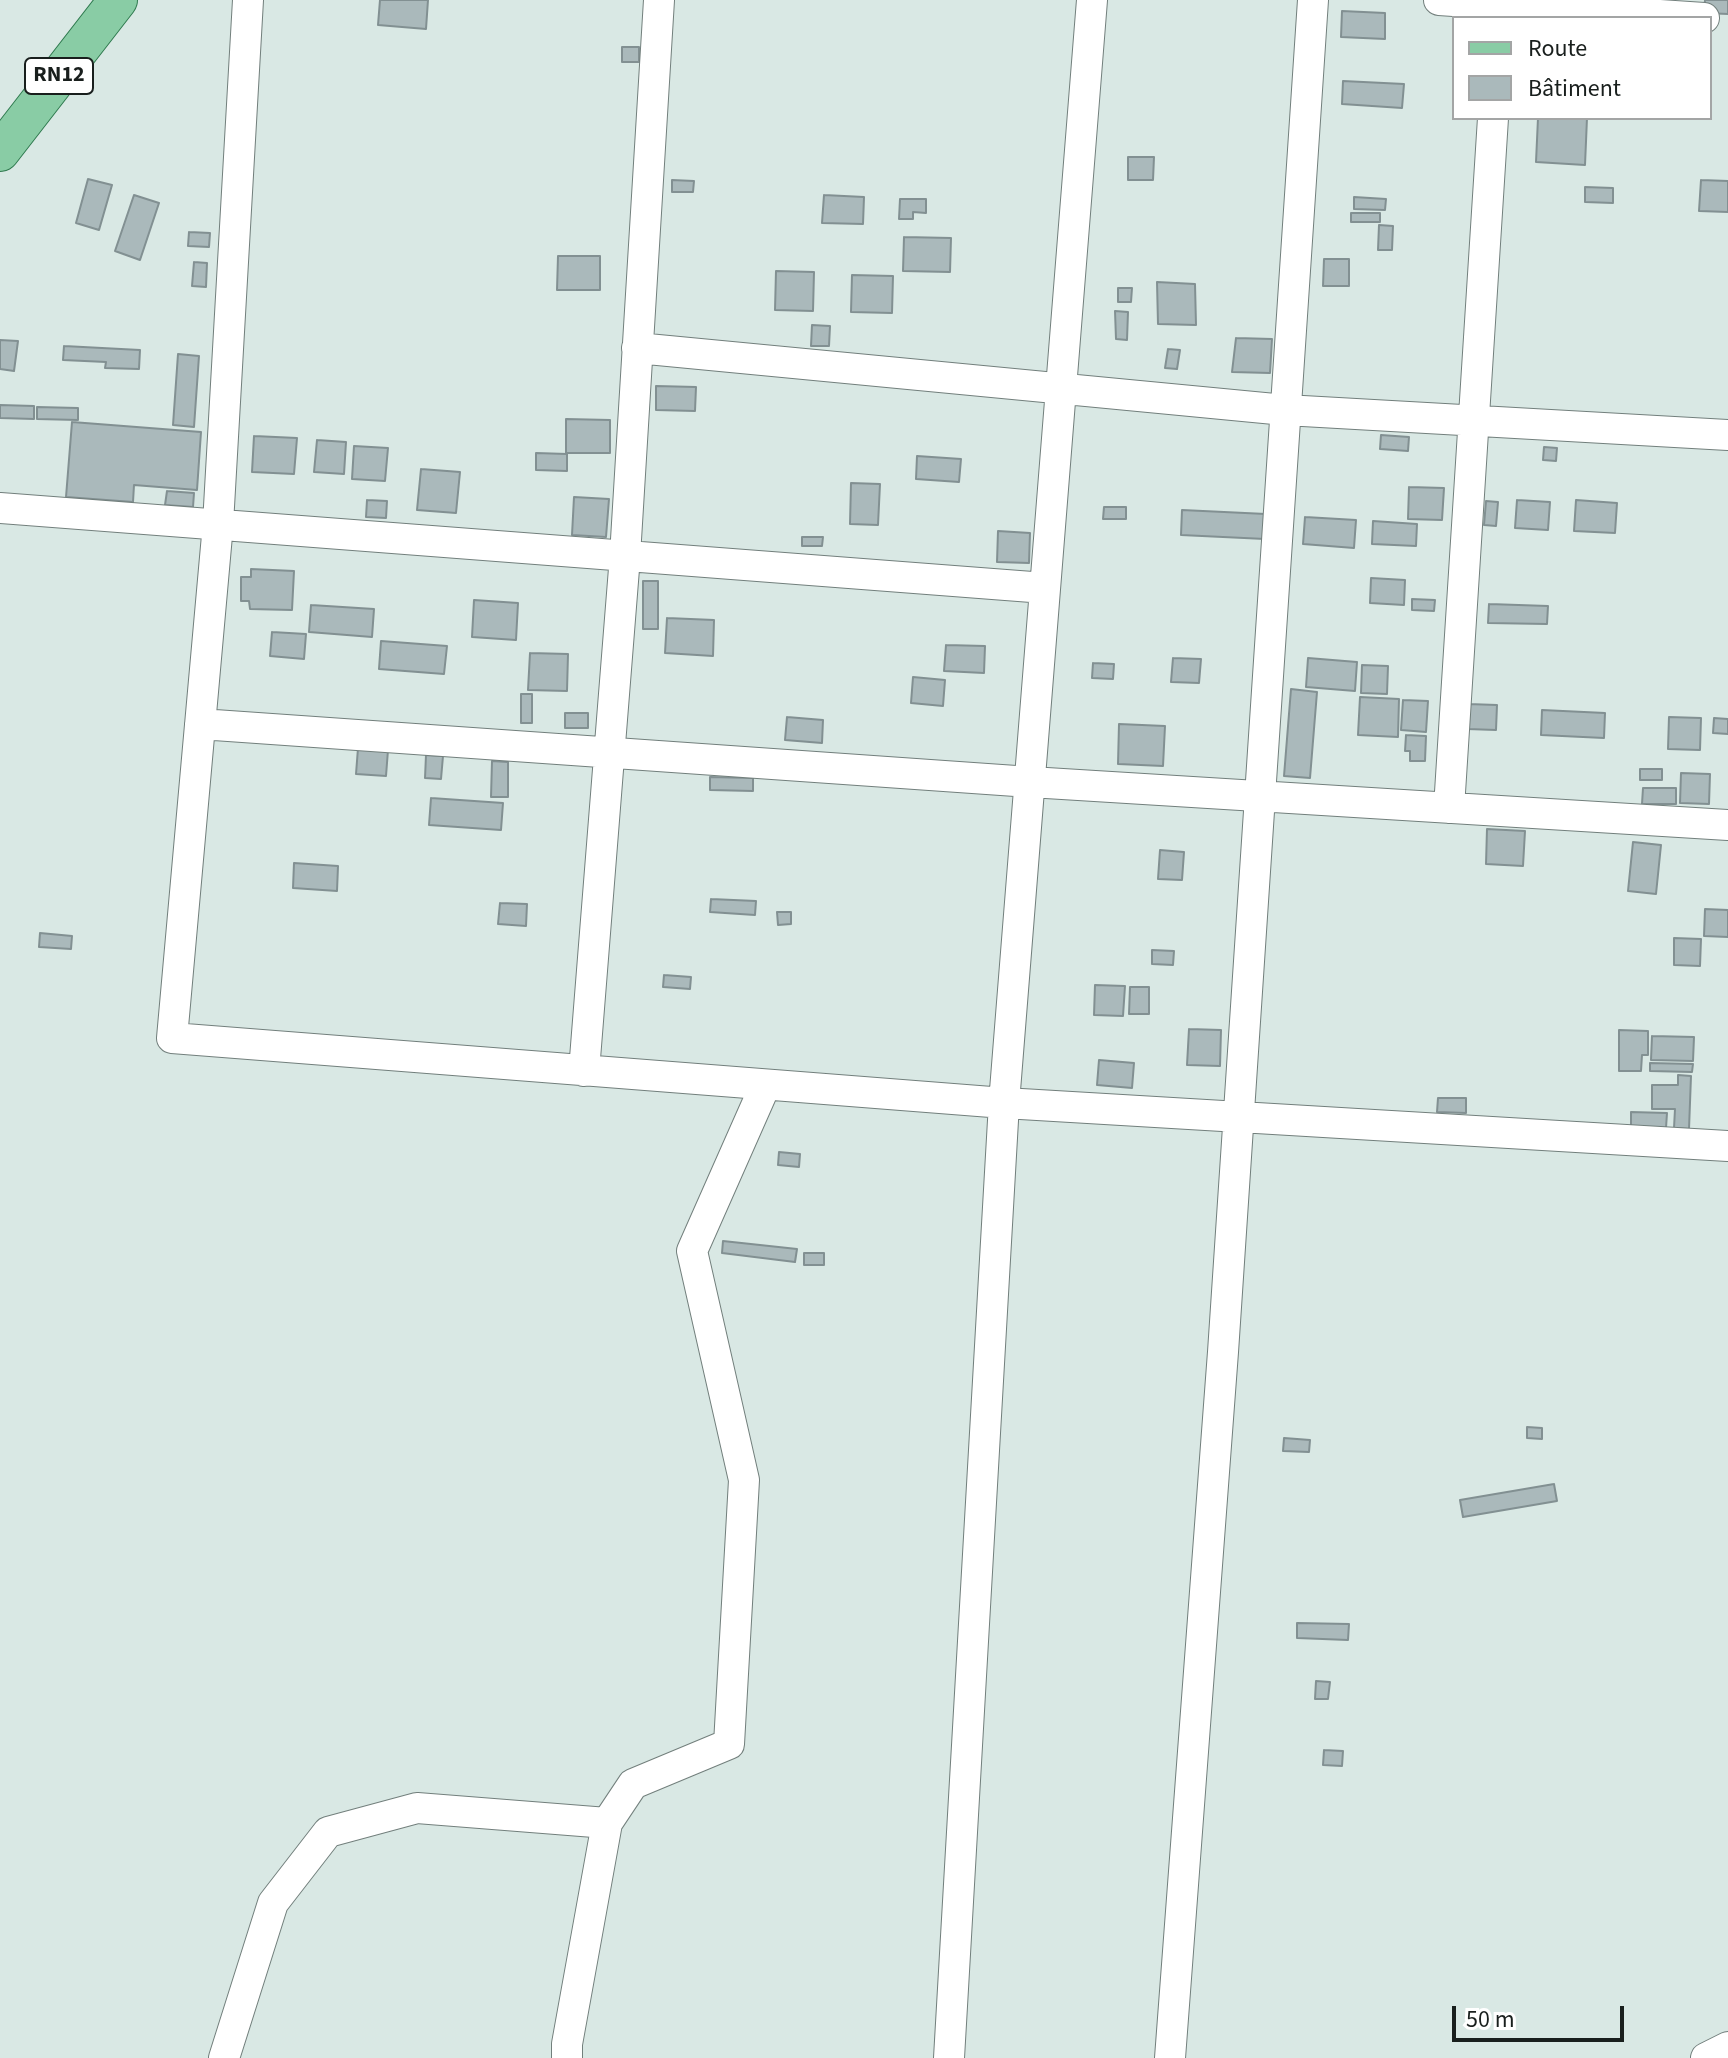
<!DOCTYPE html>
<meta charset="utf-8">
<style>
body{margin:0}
#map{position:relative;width:1728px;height:2058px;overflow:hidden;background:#d9e8e4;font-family:"Source Sans 3",sans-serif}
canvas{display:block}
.legend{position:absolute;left:1452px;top:16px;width:260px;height:104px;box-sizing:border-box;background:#fff;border:2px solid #a3a5a5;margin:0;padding:10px 14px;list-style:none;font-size:24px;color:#191f1d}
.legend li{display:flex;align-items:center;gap:16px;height:40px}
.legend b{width:40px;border:2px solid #a3a5a5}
.scale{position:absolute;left:1452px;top:2006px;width:172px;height:36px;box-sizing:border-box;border:4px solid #191f1d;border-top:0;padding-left:10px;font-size:24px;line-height:28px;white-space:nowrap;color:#191f1d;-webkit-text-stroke:6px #fff;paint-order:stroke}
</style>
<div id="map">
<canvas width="1728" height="2058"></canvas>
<ul class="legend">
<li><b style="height:10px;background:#89cca5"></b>Route</li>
<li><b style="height:22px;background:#aab9bb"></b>Bâtiment</li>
</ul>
<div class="scale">50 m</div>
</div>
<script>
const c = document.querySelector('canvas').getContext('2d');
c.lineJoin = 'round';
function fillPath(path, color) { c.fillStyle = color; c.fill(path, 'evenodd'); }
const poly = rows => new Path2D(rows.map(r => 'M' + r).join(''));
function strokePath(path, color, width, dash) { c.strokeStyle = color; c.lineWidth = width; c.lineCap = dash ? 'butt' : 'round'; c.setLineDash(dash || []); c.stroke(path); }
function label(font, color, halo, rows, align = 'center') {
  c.font = font + ' "Source Sans 3",sans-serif'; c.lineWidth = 6; c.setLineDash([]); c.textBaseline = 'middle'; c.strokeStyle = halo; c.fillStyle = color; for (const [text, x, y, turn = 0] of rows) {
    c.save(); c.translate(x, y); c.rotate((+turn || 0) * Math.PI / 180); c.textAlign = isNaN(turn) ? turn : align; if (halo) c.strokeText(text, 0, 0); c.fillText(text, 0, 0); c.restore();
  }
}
const building = poly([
 [380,0,428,0,426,29,378,25,380,0],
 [1705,0,1728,0,1728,14,1704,13,1705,0],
 [1342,11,1385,13,1385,39,1341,37,1342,11],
 [622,47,639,47,639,62,622,62,622,47],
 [1343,81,1404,84,1402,108,1342,104,1343,81],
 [1538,118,1587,118,1585,165,1536,162,1538,118],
 [1128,157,1154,157,1153,180,1128,180,1128,157],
 [88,179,112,185,99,230,76,223,88,179],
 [672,180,694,181,693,192,672,192,672,180],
 [1701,180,1728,181,1728,212,1699,211,1701,180],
 [1585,187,1613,188,1613,203,1585,202,1585,187],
 [134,195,159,203,140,260,115,251,134,195],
 [824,195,864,197,863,224,822,223,824,195],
 [1354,197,1386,199,1385,210,1354,209,1354,197],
 [900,199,926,199,926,213,913,212,913,219,899,219,900,199],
 [1351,213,1380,213,1380,222,1351,222,1351,213],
 [1379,225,1393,226,1392,250,1378,250,1379,225],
 [189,232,210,233,209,247,188,246,189,232],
 [904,237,951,238,950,272,903,271,904,237],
 [558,256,600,256,600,290,557,290,558,256],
 [1324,259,1349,259,1349,286,1323,286,1324,259],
 [194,262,207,263,206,287,192,286,194,262],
 [776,271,814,272,813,311,775,310,776,271],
 [852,275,893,276,892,313,851,312,852,275],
 [1157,282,1195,284,1196,325,1158,324,1157,282],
 [1118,288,1132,288,1131,302,1118,302,1118,288],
 [1115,311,1128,312,1127,340,1116,339,1115,311],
 [812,325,830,326,829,346,811,346,812,325],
 [1236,338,1272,339,1270,373,1232,372,1236,338],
 [0,340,18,341,14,371,0,369,0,340],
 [64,346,140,350,139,369,105,368,106,362,63,360,64,346],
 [1168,349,1180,350,1177,369,1165,368,1168,349],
 [178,354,199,356,194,427,173,425,178,354],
 [656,386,696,387,695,411,656,410,656,386],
 [0,405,34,406,34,419,0,418,0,405],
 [37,407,78,408,78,420,37,419,37,407],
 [566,419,610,420,610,453,566,453,566,419],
 [72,422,201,432,197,490,134,485,133,502,66,497,72,422],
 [1381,435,1409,437,1408,451,1380,449,1381,435],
 [254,436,297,438,294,474,252,472,254,436],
 [317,440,346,442,344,474,314,472,317,440],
 [354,446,388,448,385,481,352,479,354,446],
 [1544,447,1557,448,1556,461,1543,460,1544,447],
 [536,453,567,454,567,471,536,470,536,453],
 [917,456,961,459,959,482,916,479,917,456],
 [421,469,460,472,456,513,417,510,421,469],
 [851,483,880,484,878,525,850,524,851,483],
 [1409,487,1444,488,1442,520,1408,519,1409,487],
 [167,491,194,493,193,507,165,505,167,491],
 [574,497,609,499,606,537,572,535,574,497],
 [367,500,387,501,386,518,366,517,367,500],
 [1517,500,1550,502,1548,530,1515,528,1517,500],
 [1576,500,1617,503,1615,533,1574,531,1576,500],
 [1486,501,1498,502,1496,526,1484,525,1486,501],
 [1104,507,1126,507,1126,519,1103,519,1104,507],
 [1182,510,1266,514,1265,539,1181,535,1182,510],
 [1305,517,1356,520,1354,548,1303,544,1305,517],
 [1373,521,1417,524,1416,546,1372,544,1373,521],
 [998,531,1030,533,1029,563,997,562,998,531],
 [802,537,823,537,822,546,802,546,802,537],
 [251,569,294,571,292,610,250,609,249,601,241,601,241,577,251,577,251,569],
 [1371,578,1405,580,1404,605,1370,603,1371,578],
 [643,581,658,581,658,629,643,629,643,581],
 [1412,599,1435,600,1434,611,1412,610,1412,599],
 [474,600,518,603,516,640,472,637,474,600],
 [1489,604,1548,606,1547,624,1488,623,1489,604],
 [311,605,374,609,372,637,309,632,311,605],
 [667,618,714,620,713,656,665,653,667,618],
 [272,632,306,634,304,659,270,656,272,632],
 [381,641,447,646,444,674,379,669,381,641],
 [946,645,985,646,984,673,944,671,946,645],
 [530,653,568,654,567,691,528,690,530,653],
 [1173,658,1201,659,1199,683,1171,682,1173,658],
 [1308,658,1357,662,1355,691,1306,687,1308,658],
 [1093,663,1114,664,1113,679,1092,678,1093,663],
 [1362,665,1388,666,1387,694,1361,693,1362,665],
 [913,677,945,680,943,706,911,703,913,677],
 [1291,689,1317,692,1310,778,1284,776,1291,689],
 [521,694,532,694,532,723,521,723,521,694],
 [1360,697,1399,699,1398,737,1358,735,1360,697],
 [1403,700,1428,701,1426,732,1401,730,1403,700],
 [1468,704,1497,705,1496,730,1467,729,1468,704],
 [1542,710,1605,713,1604,738,1541,735,1542,710],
 [565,713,588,713,588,728,565,728,565,713],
 [787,717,823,720,822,743,785,740,787,717],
 [1669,717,1701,718,1700,750,1668,749,1669,717],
 [1714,718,1728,719,1728,734,1713,733,1714,718],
 [1119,724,1165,726,1163,766,1118,764,1119,724],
 [1406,735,1426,736,1425,761,1410,761,1410,751,1405,751,1406,735],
 [358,748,388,750,386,776,356,774,358,748],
 [426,755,443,756,441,779,425,778,426,755],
 [492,761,508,762,508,797,491,797,492,761],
 [1640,769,1662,769,1662,780,1640,780,1640,769],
 [1681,773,1710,774,1709,804,1680,803,1681,773],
 [710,777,753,778,753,791,710,790,710,777],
 [1643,788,1676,788,1676,804,1642,804,1643,788],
 [431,798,503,803,501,830,429,825,431,798],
 [1487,829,1525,831,1523,866,1486,864,1487,829],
 [1633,842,1661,845,1656,894,1628,891,1633,842],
 [1160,850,1184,852,1182,880,1158,879,1160,850],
 [294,863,338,866,337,891,293,888,294,863],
 [711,899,756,901,755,915,710,912,711,899],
 [500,903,527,904,526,926,498,924,500,903],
 [1705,909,1728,910,1728,937,1704,936,1705,909],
 [777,912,791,912,791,924,778,925,777,912],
 [40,933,72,936,71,949,39,947,40,933],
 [1674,938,1701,939,1700,966,1674,965,1674,938],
 [1152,950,1174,951,1173,965,1152,964,1152,950],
 [664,975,691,977,690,989,663,987,664,975],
 [1095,985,1125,986,1123,1016,1094,1015,1095,985],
 [1130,987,1149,987,1149,1014,1129,1014,1130,987],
 [1189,1029,1221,1030,1220,1066,1187,1065,1189,1029],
 [1619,1030,1648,1031,1648,1055,1642,1055,1641,1071,1619,1071,1619,1030],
 [1652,1036,1694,1037,1693,1061,1651,1060,1652,1036],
 [1099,1060,1134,1063,1132,1088,1097,1085,1099,1060],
 [1650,1063,1693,1064,1692,1072,1650,1071,1650,1063],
 [1678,1075,1691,1076,1689,1129,1674,1128,1675,1109,1652,1109,1652,1085,1678,1085,1678,1075],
 [1438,1098,1466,1098,1466,1113,1437,1112,1438,1098],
 [1631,1112,1667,1113,1666,1128,1631,1127,1631,1112],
 [779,1152,800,1154,799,1167,778,1165,779,1152],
 [723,1241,797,1249,795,1262,722,1253,723,1241],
 [804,1253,824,1253,824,1265,804,1265,804,1253],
 [1527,1427,1542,1428,1542,1439,1527,1438,1527,1427],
 [1284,1438,1310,1440,1309,1452,1283,1451,1284,1438],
 [1554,1484,1557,1501,1463,1517,1460,1500,1554,1484],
 [1297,1623,1349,1624,1348,1640,1297,1638,1297,1623],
 [1316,1681,1330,1682,1328,1699,1315,1699,1316,1681],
 [1324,1750,1343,1751,1342,1766,1323,1765,1324,1750]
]);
fillPath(building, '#aab9bb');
strokePath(building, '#829092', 2);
const minor = poly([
 [248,0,218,524,172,1038,1004,1103,1728,1146],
 [1439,0,1704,18],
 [637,348,1285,410,1728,435],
 [0,508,1045,588],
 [200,724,1030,782,1728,825],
 [1449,808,1493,118],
 [584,1071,625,556,659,0],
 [224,2058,273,1903,328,1832,417,1808,607,1823],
 [567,2058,567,2044,607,1823,633,1784,729,1744,744,1480,692,1251,765,1086],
 [949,2058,1004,1103,1092,0],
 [1170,2058,1223,1352,1313,0],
 [1706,2058,1728,2047]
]);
const major = poly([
 [0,152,118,0]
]);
strokePath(minor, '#727f7c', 32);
strokePath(major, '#2e794e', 40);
strokePath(minor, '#fff', 30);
strokePath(major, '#89cca5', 38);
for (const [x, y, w] of [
 [59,76,68]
]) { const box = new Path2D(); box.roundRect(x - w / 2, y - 18, w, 36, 6); c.fillStyle = '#fff'; c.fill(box); strokePath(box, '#191f1d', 2); }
label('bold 22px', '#191f1d', null, [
 ["RN12",59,76]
]);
</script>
